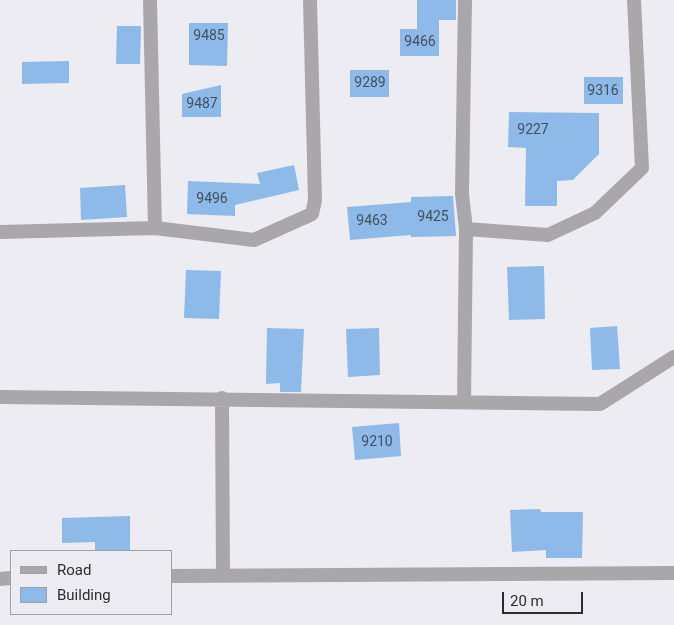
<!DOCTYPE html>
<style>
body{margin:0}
#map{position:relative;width:674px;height:625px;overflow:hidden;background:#ececf2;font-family:Roboto,sans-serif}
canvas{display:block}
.legend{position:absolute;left:10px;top:550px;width:162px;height:65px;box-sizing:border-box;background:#ececf2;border:1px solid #9fa0a4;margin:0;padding:6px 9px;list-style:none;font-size:15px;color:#2c2d2f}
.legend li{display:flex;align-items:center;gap:10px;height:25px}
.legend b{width:25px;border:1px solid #9fa0a4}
.scale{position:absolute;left:502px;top:592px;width:81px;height:22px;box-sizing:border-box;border:2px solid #2c2d2f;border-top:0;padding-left:6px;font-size:15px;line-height:18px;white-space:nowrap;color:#2c2d2f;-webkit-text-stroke:4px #ececf2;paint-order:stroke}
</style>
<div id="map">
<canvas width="674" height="625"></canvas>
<ul class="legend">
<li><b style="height:6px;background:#a9a7a9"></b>Road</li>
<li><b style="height:14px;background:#8dbae8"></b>Building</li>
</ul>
<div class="scale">20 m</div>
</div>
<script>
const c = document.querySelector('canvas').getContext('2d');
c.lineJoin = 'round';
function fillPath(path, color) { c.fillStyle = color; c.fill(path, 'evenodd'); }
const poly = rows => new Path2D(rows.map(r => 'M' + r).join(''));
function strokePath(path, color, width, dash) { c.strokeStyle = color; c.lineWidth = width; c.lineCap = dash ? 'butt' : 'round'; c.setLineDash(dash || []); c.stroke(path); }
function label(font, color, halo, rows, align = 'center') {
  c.font = font + ' Roboto,sans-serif'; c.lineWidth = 4; c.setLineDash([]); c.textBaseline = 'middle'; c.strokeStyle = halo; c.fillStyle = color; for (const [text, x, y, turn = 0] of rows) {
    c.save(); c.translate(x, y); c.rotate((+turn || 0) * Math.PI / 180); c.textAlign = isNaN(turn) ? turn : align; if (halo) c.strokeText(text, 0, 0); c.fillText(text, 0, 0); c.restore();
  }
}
fillPath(poly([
 [417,0,456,0,456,20,439,20,439,56,400,56,400,29,417,29],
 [189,23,228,23,227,66,189,65],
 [117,26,141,26,140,64,116,64],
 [69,61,69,83,22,84,22,62],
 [350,70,389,70,389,97,350,97],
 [584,77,623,77,623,104,584,104],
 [221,85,221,117,182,117,182,94],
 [509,112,599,113,599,154,573,180,557,181,557,206,525,206,526,148,508,147],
 [294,165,299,190,235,205,235,216,187,214,188,181,260,184,257,173],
 [125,185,127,217,81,220,80,188],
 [453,196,456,236,411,237,411,235,350,240,347,207,411,202,411,197],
 [544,266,545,319,509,320,507,267],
 [186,270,221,271,219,319,184,318],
 [617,326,620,369,592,370,590,328],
 [267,328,304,329,301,392,280,392,280,383,266,384],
 [379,328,380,375,348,377,346,329],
 [399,423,401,456,355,460,352,427],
 [540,509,541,512,583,512,582,558,546,558,546,550,512,552,510,510],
 [130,516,130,551,95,551,95,542,62,543,62,518]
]), '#8dbae8');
strokePath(poly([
 [150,0,155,228],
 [466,229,548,235,595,213,642,168,634,0],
 [0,232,155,228,254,240,312,214,315,200,310,0],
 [0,397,600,404,674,357],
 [222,398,223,575],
 [464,402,466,229,462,194,465,0],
 [171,576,674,573],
 [0,579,11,578]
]), '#a9a7a9', 14);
label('14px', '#44505d', null, [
 ["9485",209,36],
 ["9466",420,42],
 ["9289",370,83],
 ["9316",603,91],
 ["9487",202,104],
 ["9227",533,130],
 ["9496",212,199],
 ["9425",433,217],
 ["9463",372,221],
 ["9210",377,442]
]);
</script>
